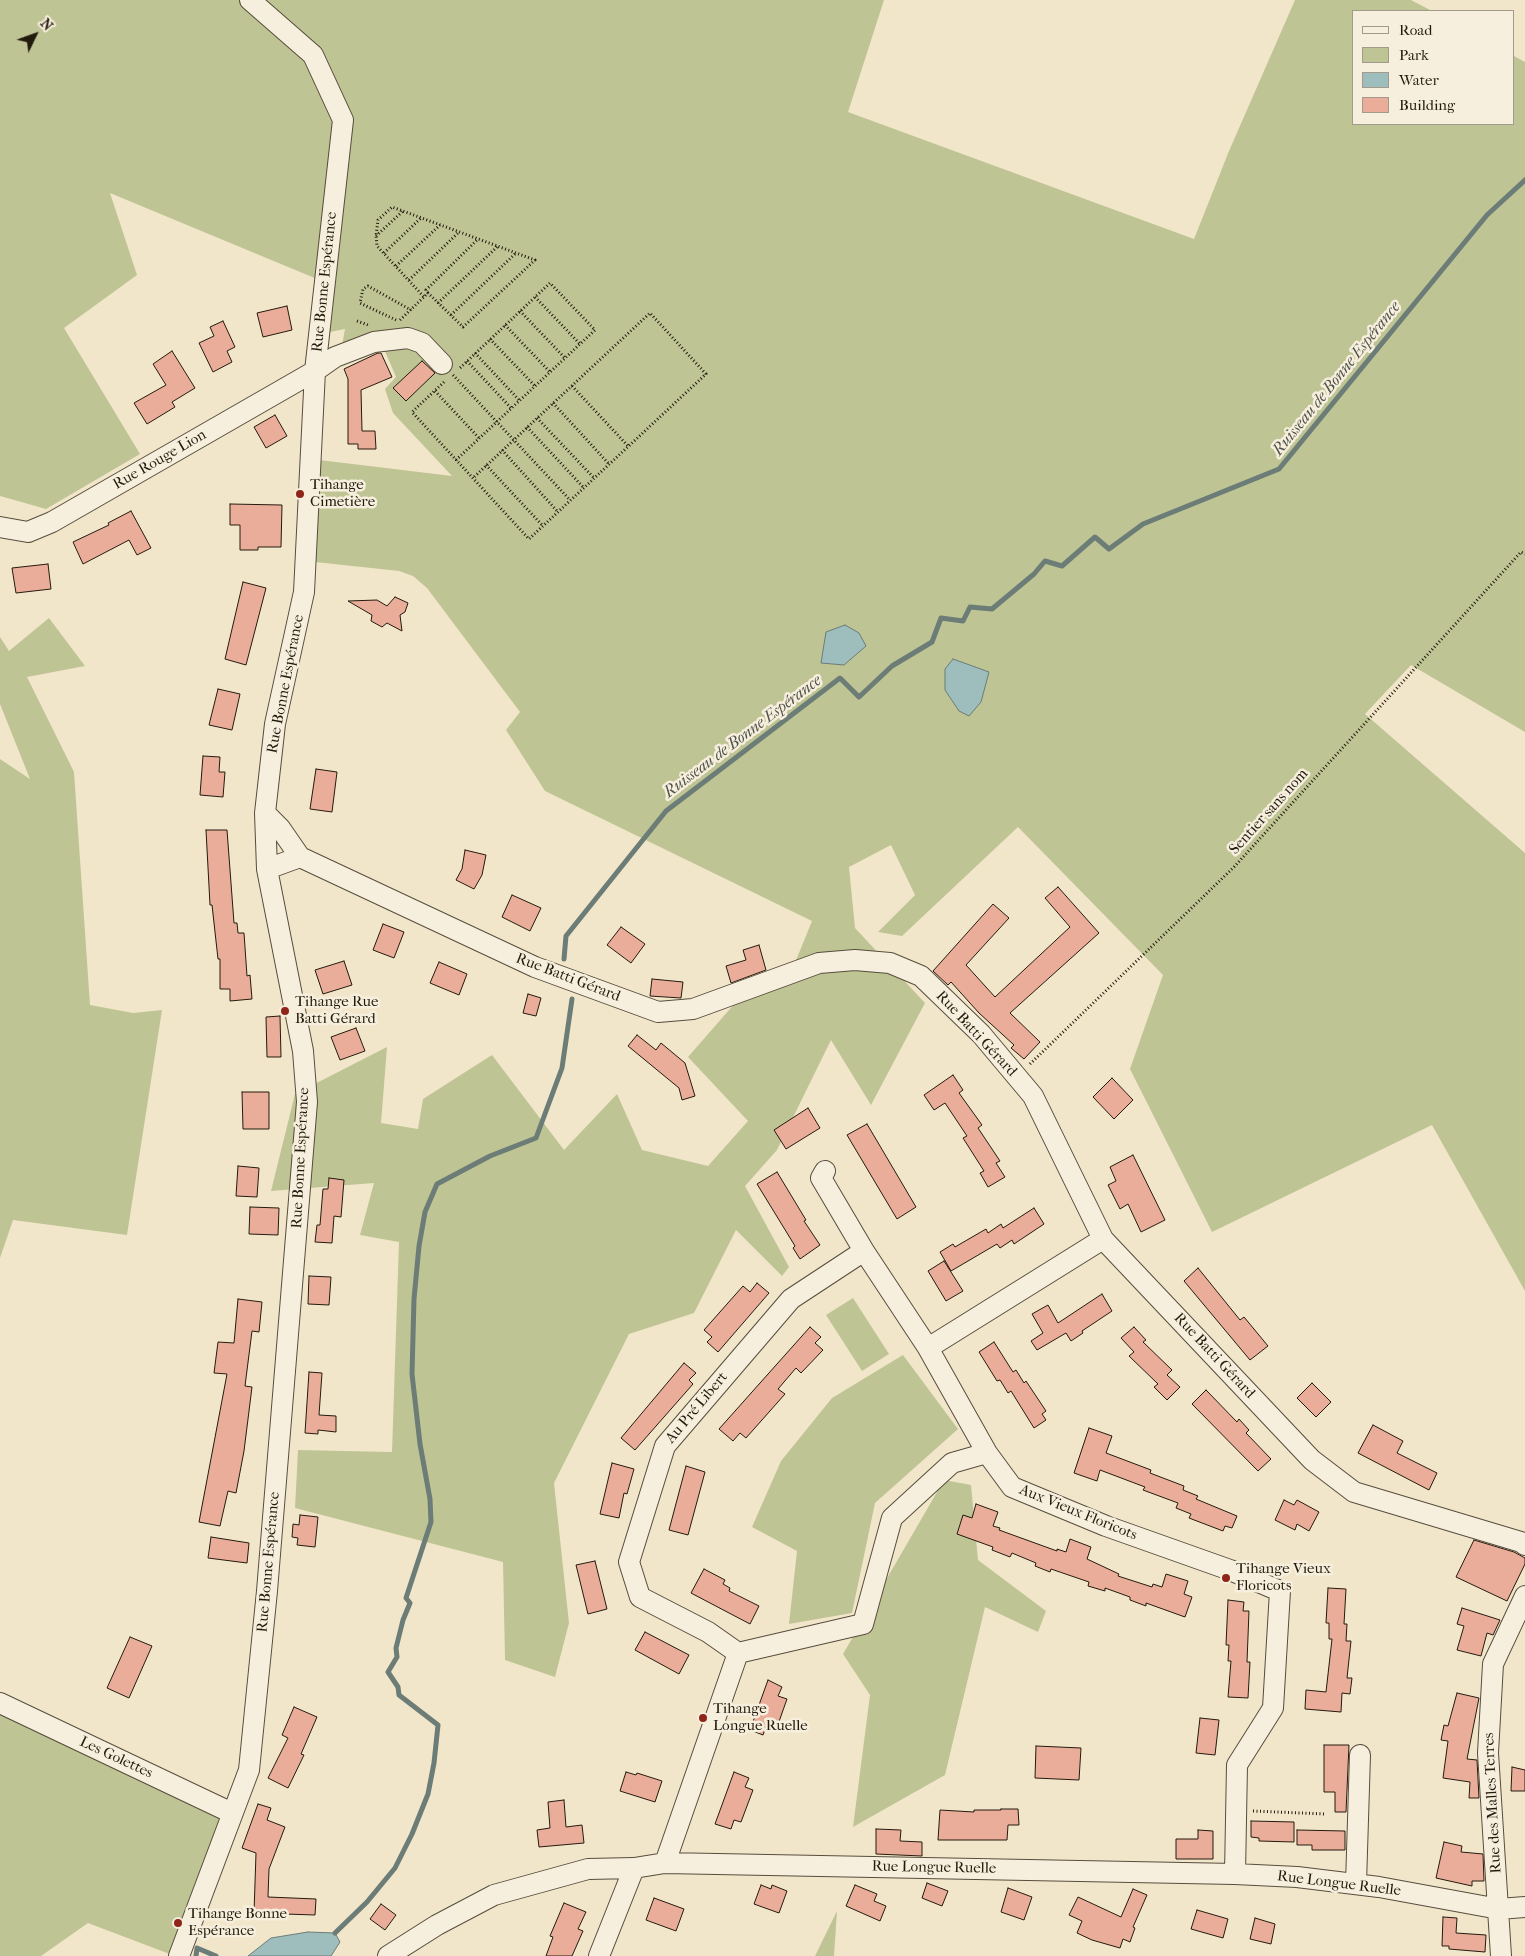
<!DOCTYPE html>
<meta charset="utf-8">
<style>
body{margin:0}
#map{position:relative;width:1525px;height:1956px;overflow:hidden;background:#f2e6ca;font-family:"IM FELL French Canon",serif}
canvas{display:block}
.legend{position:absolute;left:1352px;top:10px;width:162px;height:115px;box-sizing:border-box;background:#f7efdd;border:1px solid #a29a8a;margin:0;padding:6px 9px;list-style:none;font-size:15px;color:#231a0e}
.legend li{display:flex;align-items:center;gap:10px;height:25px}
.legend b{width:25px;border:1px solid #a29a8a}
.north{position:absolute;left:10px;top:10px;width:50px;height:50px;-webkit-text-stroke:4px #f7efdd;paint-order:stroke;rotate:48deg;font-size:14px;font-weight:700;line-height:20px;text-align:center;color:#231a0e}
.north::after{content:'';display:block;margin:auto;width:18px;height:22px;background:#231a0e;clip-path:polygon(50% 0,100% 100%,50% 72%,0 100%)}
</style>
<div id="map">
<canvas width="1525" height="1956"></canvas>
<ul class="legend">
<li><b style="height:6px;background:#f7efdd"></b>Road</li>
<li><b style="height:14px;background:#bfc494"></b>Park</li>
<li><b style="height:14px;background:#9dbebd"></b>Water</li>
<li><b style="height:14px;background:#eaad9a"></b>Building</li>
</ul>
<div class="north">N</div>
</div>
<script>
const c = document.querySelector('canvas').getContext('2d');
c.lineJoin = 'round';
function fillPath(path, color) { c.fillStyle = color; c.fill(path, 'evenodd'); }
const poly = rows => new Path2D(rows.map(r => 'M' + r).join(''));
function strokePath(path, color, width, dash) { c.strokeStyle = color; c.lineWidth = width; c.lineCap = dash ? 'butt' : 'round'; c.setLineDash(dash || []); c.stroke(path); }
function label(font, color, halo, rows, align = 'center') {
  c.font = font + ' "IM FELL French Canon",serif'; c.lineWidth = 5; c.setLineDash([]); c.textBaseline = 'middle'; c.strokeStyle = halo; c.fillStyle = color; for (const [text, x, y, turn = 0] of rows) {
    c.save(); c.translate(x, y); c.rotate((+turn || 0) * Math.PI / 180); c.textAlign = isNaN(turn) ? turn : align; if (halo) c.strokeText(text, 0, 0); c.fillText(text, 0, 0); c.restore();
  }
}
fillPath(poly([
 [0,0,884,0,848,112,1194,239,1229,151,1295,0,1411,0,1432,11,1354,11,1354,124,1514,124,1514,56,1525,62,1525,732,1411,665,1365,714,1525,853,1525,1291,1432,1125,1212,1232,1130,1069,1163,975,1018,827,902,936,878,932,915,895,891,845,849,867,855,928,925,1003,871,1105,831,1040,777,1150,745,1186,789,1267,782,1276,736,1230,694,1313,629,1334,554,1483,569,1623,555,1677,505,1660,503,1562,295,1508,298,1450,392,1452,399,1242,360,1235,374,1183,271,1191,295,1094,387,1047,381,1123,418,1129,423,1099,492,1055,564,1150,617,1094,642,1150,708,1166,748,1121,688,1057,736,1002,786,985,812,921,545,791,506,730,520,712,427,588,413,576,399,571,306,561,311,459,452,476,393,413,385,389,396,377,384,349,338,367,345,329,325,333,329,284,110,193,137,275,64,328,140,454,46,509,0,496],
 [49,618,85,666,27,677,74,772,90,1005,133,1013,162,1010,127,1235,13,1220,0,1258,0,759,30,779,0,704,0,637,9,651],
 [853,1298,889,1354,862,1371,826,1315],
 [903,1355,958,1429,875,1503,852,1613,789,1624,797,1551,752,1527,781,1461,832,1398],
 [944,1480,971,1485,978,1560,1046,1611,1038,1632,985,1607,945,1775,853,1827,870,1695,843,1654],
 [0,1703,232,1813,175,1956,88,1923,41,1956,0,1956],
 [837,1911,834,1956,815,1956]
]), '#bfc494');
const water = poly([
 [845,625,859,633,866,646,844,665,821,663,826,632,845,625],
 [953,659,989,672,981,702,969,716,959,711,945,690,945,669,953,659],
 [308,1932,335,1933,340,1942,331,1956,248,1956,271,1938,308,1932]
]);
fillPath(water, '#9dbebd');
strokePath(water, '#6c7c77', 1);
strokePath(poly([
 [564,959,566,936,666,811,840,678,859,697,892,666,932,642,941,618,963,621,970,607,992,609,1034,574,1045,561,1062,566,1095,537,1109,549,1143,524,1279,469,1487,215,1525,180],
 [335,1933,367,1902,395,1868,412,1834,428,1794,434,1763,438,1725,399,1695,398,1687,388,1672,397,1657,396,1648,403,1620,410,1603,406,1598,431,1522,430,1499,420,1444,412,1374,414,1299,419,1246,425,1212,437,1184,490,1156,536,1138,562,1068,572,999],
 [196,1956,197,1948,216,1956]
]), '#6c7c77', 5);
const building = poly([
 [287,306,292,330,263,337,257,313,287,306],
 [223,321,235,347,227,351,232,362,213,372,199,343,214,336,210,327,223,321],
 [172,351,195,388,172,402,175,407,147,424,134,403,166,385,153,364,172,351],
 [378,353,381,353,392,377,361,390,362,431,375,431,376,449,358,449,358,444,348,444,348,379,344,369,378,353],
 [422,361,435,373,406,401,393,388,422,361],
 [275,415,287,436,266,448,254,427,275,415],
 [230,504,282,505,281,547,258,547,258,550,240,550,240,525,230,525,230,504],
 [131,511,151,548,137,555,129,540,83,564,73,542,109,525,108,523,131,511],
 [48,564,51,589,16,593,12,568,48,564],
 [243,582,266,588,246,665,225,659,243,582],
 [395,597,408,603,405,612,400,615,402,631,387,623,382,627,371,621,372,615,348,601,377,600,387,606,395,597],
 [218,689,240,694,232,730,209,725,218,689],
 [203,756,220,757,219,772,225,772,223,797,200,795,203,756],
 [316,769,337,772,332,812,310,809,316,769],
 [206,830,227,830,234,923,237,923,238,933,244,933,247,976,250,975,252,999,230,1001,230,989,220,989,220,959,218,959,212,905,210,905,206,830],
 [465,850,486,855,482,875,474,889,456,880,462,869,465,850],
 [1058,887,1099,933,1010,1013,1040,1042,1024,1059,1011,1048,1014,1045,979,1013,951,982,948,985,933,971,993,904,1009,918,966,965,995,997,1070,927,1045,898,1058,887],
 [512,895,541,908,530,931,502,917,512,895],
 [383,924,404,932,394,958,373,950,383,924],
 [621,927,645,944,631,963,607,945,621,927],
 [759,945,766,970,731,983,726,966,746,960,743,950,759,945],
 [344,961,352,985,323,994,315,970,344,961],
 [439,962,467,974,459,995,430,983,439,962],
 [652,979,683,982,681,998,650,996,652,979],
 [528,994,541,998,536,1016,523,1013,528,994],
 [280,1016,281,1057,267,1057,266,1017,280,1016],
 [356,1028,365,1051,340,1060,331,1037,356,1028],
 [637,1035,656,1050,661,1043,685,1063,695,1096,682,1100,679,1088,628,1046,637,1035],
 [953,1075,963,1090,959,1093,982,1125,978,1128,1000,1161,996,1163,1005,1177,988,1187,980,1173,984,1171,963,1138,967,1136,945,1103,934,1110,924,1095,953,1075],
 [1112,1078,1133,1100,1114,1119,1093,1097,1112,1078],
 [242,1092,269,1092,269,1129,243,1129,242,1092],
 [808,1108,820,1128,786,1149,774,1130,808,1108],
 [867,1124,916,1207,897,1219,847,1135,867,1124],
 [1133,1155,1165,1220,1141,1232,1128,1204,1120,1209,1108,1185,1116,1181,1110,1167,1133,1155],
 [238,1166,259,1168,257,1197,236,1196,238,1166],
 [777,1172,806,1220,804,1221,820,1245,800,1259,793,1248,795,1246,757,1184,777,1172],
 [329,1178,344,1180,341,1217,334,1216,332,1243,315,1242,317,1225,320,1225,323,1189,328,1189,329,1178],
 [250,1207,279,1208,278,1235,249,1234,250,1207],
 [1034,1208,1044,1224,1014,1244,1012,1240,1000,1248,997,1244,951,1271,940,1252,953,1244,955,1247,986,1229,988,1233,1001,1224,1003,1228,1034,1208],
 [944,1261,963,1291,946,1301,928,1271,944,1261],
 [1198,1268,1240,1320,1244,1317,1268,1346,1250,1360,1184,1281,1198,1268],
 [309,1276,331,1277,329,1305,308,1304,309,1276],
 [757,1283,769,1293,718,1352,707,1342,712,1337,704,1330,743,1286,750,1292,757,1283],
 [1102,1294,1112,1311,1082,1331,1083,1333,1071,1341,1066,1333,1037,1350,1031,1341,1043,1333,1032,1314,1048,1305,1058,1323,1102,1294],
 [238,1299,262,1302,259,1332,252,1331,245,1386,252,1387,244,1451,236,1493,228,1491,220,1526,199,1522,227,1374,214,1373,218,1342,234,1343,238,1299],
 [810,1327,821,1337,815,1343,823,1350,801,1373,796,1368,778,1389,785,1394,746,1438,740,1433,733,1441,719,1429,810,1327],
 [1134,1327,1146,1340,1143,1342,1172,1370,1167,1375,1180,1387,1167,1400,1154,1387,1158,1384,1129,1356,1134,1352,1121,1338,1134,1327],
 [994,1342,1013,1372,1016,1370,1024,1383,1026,1381,1046,1411,1042,1414,1046,1420,1034,1428,1011,1391,1008,1393,1000,1380,997,1381,979,1352,994,1342],
 [684,1363,696,1373,689,1380,693,1384,635,1450,621,1438,684,1363],
 [309,1372,322,1373,319,1415,336,1416,336,1432,318,1430,318,1434,305,1433,309,1372],
 [1312,1383,1331,1402,1316,1417,1297,1398,1312,1383],
 [1206,1390,1237,1422,1239,1419,1249,1430,1246,1433,1271,1459,1258,1471,1192,1404,1206,1390],
 [1373,1425,1403,1441,1397,1453,1437,1473,1429,1490,1358,1453,1373,1425],
 [1089,1428,1112,1436,1106,1453,1151,1470,1150,1473,1184,1486,1183,1490,1198,1496,1196,1499,1237,1516,1232,1528,1225,1526,1223,1531,1189,1518,1191,1514,1176,1508,1178,1503,1143,1490,1145,1487,1100,1470,1097,1481,1074,1473,1089,1428],
 [612,1463,634,1469,627,1494,624,1493,619,1518,600,1514,612,1463],
 [686,1466,705,1472,688,1535,669,1530,686,1466],
 [1284,1500,1294,1505,1297,1500,1319,1512,1309,1531,1297,1524,1295,1530,1275,1520,1284,1500],
 [976,1504,998,1512,993,1526,1000,1528,999,1530,1057,1551,1057,1549,1066,1552,1070,1539,1091,1547,1087,1559,1119,1574,1118,1576,1152,1587,1153,1584,1162,1587,1166,1574,1188,1581,1184,1594,1192,1597,1185,1617,1146,1603,1146,1606,1130,1600,1130,1597,1105,1588,1105,1591,1088,1586,1089,1582,1051,1569,1050,1572,1035,1566,1036,1563,1012,1553,1010,1557,992,1550,993,1547,957,1534,963,1515,972,1518,976,1504],
 [300,1515,318,1517,315,1547,297,1545,298,1538,292,1537,293,1524,299,1525,300,1515],
 [211,1537,249,1543,247,1563,208,1558,211,1537],
 [1474,1540,1514,1552,1525,1558,1525,1564,1507,1601,1456,1577,1474,1540],
 [595,1561,607,1609,588,1614,576,1565,595,1561],
 [704,1569,725,1580,723,1584,730,1588,729,1591,759,1606,750,1624,691,1593,704,1569],
 [1328,1588,1346,1589,1344,1624,1347,1624,1346,1641,1351,1641,1347,1678,1352,1678,1350,1694,1342,1693,1341,1712,1305,1709,1306,1690,1326,1692,1332,1639,1329,1639,1329,1623,1326,1623,1328,1588],
 [1228,1600,1244,1602,1243,1611,1249,1611,1247,1662,1250,1662,1248,1698,1228,1697,1231,1661,1228,1661,1229,1645,1226,1645,1228,1600],
 [1462,1608,1500,1620,1493,1635,1487,1633,1481,1656,1457,1650,1464,1626,1457,1624,1462,1608],
 [645,1632,689,1655,679,1674,635,1650,645,1632],
 [130,1637,152,1646,129,1698,107,1688,130,1637],
 [768,1680,782,1687,778,1696,787,1699,776,1730,766,1727,763,1735,750,1730,768,1680],
 [1457,1693,1479,1698,1467,1759,1477,1760,1479,1798,1469,1798,1470,1782,1443,1778,1448,1741,1441,1740,1444,1725,1448,1726,1457,1693],
 [294,1707,317,1717,301,1754,304,1755,288,1788,268,1778,288,1738,282,1735,294,1707],
 [1200,1718,1219,1720,1215,1755,1196,1753,1200,1718],
 [1324,1745,1349,1745,1346,1812,1335,1812,1335,1792,1324,1792,1324,1745],
 [1036,1746,1081,1748,1079,1780,1035,1778,1036,1746],
 [1512,1767,1525,1770,1525,1791,1511,1791,1512,1767],
 [626,1772,636,1775,637,1773,662,1781,655,1802,620,1791,626,1772],
 [734,1772,749,1778,745,1787,753,1790,741,1822,734,1820,731,1829,715,1824,734,1772],
 [564,1800,566,1827,582,1825,584,1843,539,1847,537,1830,550,1828,548,1802,564,1800],
 [258,1804,271,1808,267,1820,285,1827,269,1869,268,1897,316,1899,315,1915,254,1913,256,1853,242,1848,258,1804],
 [1001,1809,1018,1809,1019,1825,1008,1825,1007,1840,938,1840,940,1810,974,1812,974,1810,1001,1810,1001,1809],
 [1251,1821,1294,1822,1294,1842,1259,1841,1259,1838,1251,1837,1251,1821],
 [876,1829,901,1830,900,1841,922,1842,922,1856,876,1854,876,1829],
 [1198,1830,1213,1831,1213,1859,1176,1859,1176,1839,1198,1839,1198,1830],
 [1297,1830,1345,1831,1345,1850,1312,1850,1312,1845,1297,1845,1297,1830],
 [1444,1842,1462,1846,1461,1852,1483,1854,1484,1881,1472,1881,1472,1886,1436,1878,1444,1842],
 [927,1883,948,1891,942,1906,922,1898,927,1883],
 [761,1885,771,1889,772,1885,787,1891,779,1913,754,1904,761,1885],
 [855,1885,877,1894,874,1901,886,1906,880,1921,846,1906,855,1885],
 [1008,1888,1032,1897,1024,1920,1001,1912,1008,1888],
 [1133,1889,1147,1895,1133,1927,1135,1928,1130,1942,1123,1939,1120,1948,1092,1940,1077,1933,1082,1921,1069,1915,1078,1897,1121,1917,1133,1889],
 [654,1898,684,1909,676,1931,646,1920,654,1898],
 [564,1903,586,1912,578,1929,583,1931,572,1956,546,1956,553,1937,550,1936,564,1903],
 [381,1904,396,1915,385,1930,370,1919,381,1904],
 [1197,1910,1228,1919,1223,1938,1191,1929,1197,1910],
 [1443,1917,1457,1918,1456,1933,1486,1935,1485,1952,1449,1949,1449,1946,1442,1946,1443,1917],
 [1255,1918,1275,1924,1271,1944,1250,1939,1255,1918]
]);
fillPath(building, '#eaad9a');
strokePath(building, '#231a0e', 1);
const minor = poly([
 [0,527,28,532,52,522,315,371,335,357,374,342,408,338,422,343,442,364],
 [265,813,280,828,300,857],
 [267,869,300,857,535,967,658,1012,693,1009,819,963,855,960,890,963,921,976,981,1034,1033,1096,1103,1239,1312,1460,1354,1492,1521,1542,1525,1545],
 [825,1171,821,1178,864,1251],
 [928,1348,1103,1239],
 [738,1653,708,1632,640,1597,629,1562,665,1446,791,1299,864,1251,928,1348,987,1453,1012,1487,1106,1526,1230,1570,1280,1591,1273,1708,1237,1765,1235,1874],
 [738,1653,863,1624,892,1518,952,1463,987,1453],
 [0,1703,232,1813],
 [665,1863,738,1653],
 [1356,1884,1360,1755],
 [179,1956,249,1770,267,1591,307,1102,303,1051,267,869,265,813,275,724,304,592,315,371,343,120,313,55,250,0],
 [388,1956,437,1925,494,1895,588,1869,634,1868,665,1863,1235,1874,1297,1877,1379,1887,1499,1909,1525,1907],
 [599,1956,634,1868],
 [1501,1956,1488,1753,1493,1664,1525,1596]
]);
strokePath(minor, '#574d3d', 22);
strokePath(poly([
 [376,236,403,211],
 [384,253,421,218],
 [396,266,440,225],
 [409,280,459,232],
 [428,293,426,290,478,239],
 [535,297,580,344],
 [438,303,498,246],
 [520,311,565,358],
 [451,315,516,253],
 [396,320,360,303,363,289,368,286,411,310],
 [400,320,428,293,463,327,535,260,392,207,378,220,376,236,377,246,424,297],
 [357,321,368,325],
 [505,325,550,372],
 [490,339,535,386],
 [475,353,520,401],
 [467,361,511,408],
 [453,375,570,500],
 [444,382,412,412,529,539,706,374,650,313,473,478],
 [572,386,628,446],
 [435,391,479,438],
 [553,403,609,464],
 [537,418,594,478],
 [527,427,584,488],
 [502,450,558,512],
 [456,460,595,330,550,283,460,368],
 [486,465,543,526],
 [1030,1064,1234,867,1521,552,1525,554],
 [1253,1811,1325,1814]
]), '#231a0e', 3, [1, 2.5]);
strokePath(minor, '#f7efdd', 20);
for (const [x, y, r, color] of [
 [300,494,5,"#8f2418"],
 [285,1011,5,"#8f2418"],
 [1226,1578,5,"#8f2418"],
 [703,1718,5,"#8f2418"],
 [178,1923,5,"#8f2418"]
]) { const dot = new Path2D(); dot.arc(x, y, r, 0, 2 * Math.PI); c.fillStyle = color; c.fill(dot); strokePath(dot, '#f7efdd', 2); }
label('15px', '#231a0e', '#f7efdd', [
 ["Rue Bonne Espérance",325,282,-84],
 ["Rue Rouge Lion",160,460,-30],
 ["Rue Bonne Espérance",286,684,-79],
 ["Sentier sans nom",1269,812,-48],
 ["Rue Batti Gérard",568,978,21],
 ["Rue Batti Gérard",976,1034,47],
 ["Rue Bonne Espérance",301,1158,-87],
 ["Rue Batti Gérard",1214,1356,47],
 ["Au Pré Libert",697,1408,-50],
 ["Aux Vieux Floricots",1078,1513,22],
 ["Rue Bonne Espérance",269,1562,-85],
 ["Les Golettes",116,1758,25],
 ["Rue des Malles Terres",1493,1803,-93],
 ["Rue Longue Ruelle",934,1868,1],
 ["Rue Longue Ruelle",1339,1884,7]
]);
label('15px', '#231a0e', '#f7efdd', [
 ["Tihange",310,485],
 ["Cimetière",310,502],
 ["Tihange Rue",295,1002],
 ["Batti Gérard",295,1019],
 ["Tihange Vieux",1236,1569],
 ["Floricots",1236,1586],
 ["Tihange",713,1709],
 ["Longue Ruelle",713,1726],
 ["Tihange Bonne",188,1914],
 ["Espérance",188,1931]
], 'left');
label('italic 16px', '#4e534b', '#f7efdd', [
 ["Ruisseau de Bonne Espérance",1337,379,-51],
 ["Ruisseau de Bonne Espérance",743,737,-37]
]);
</script>
